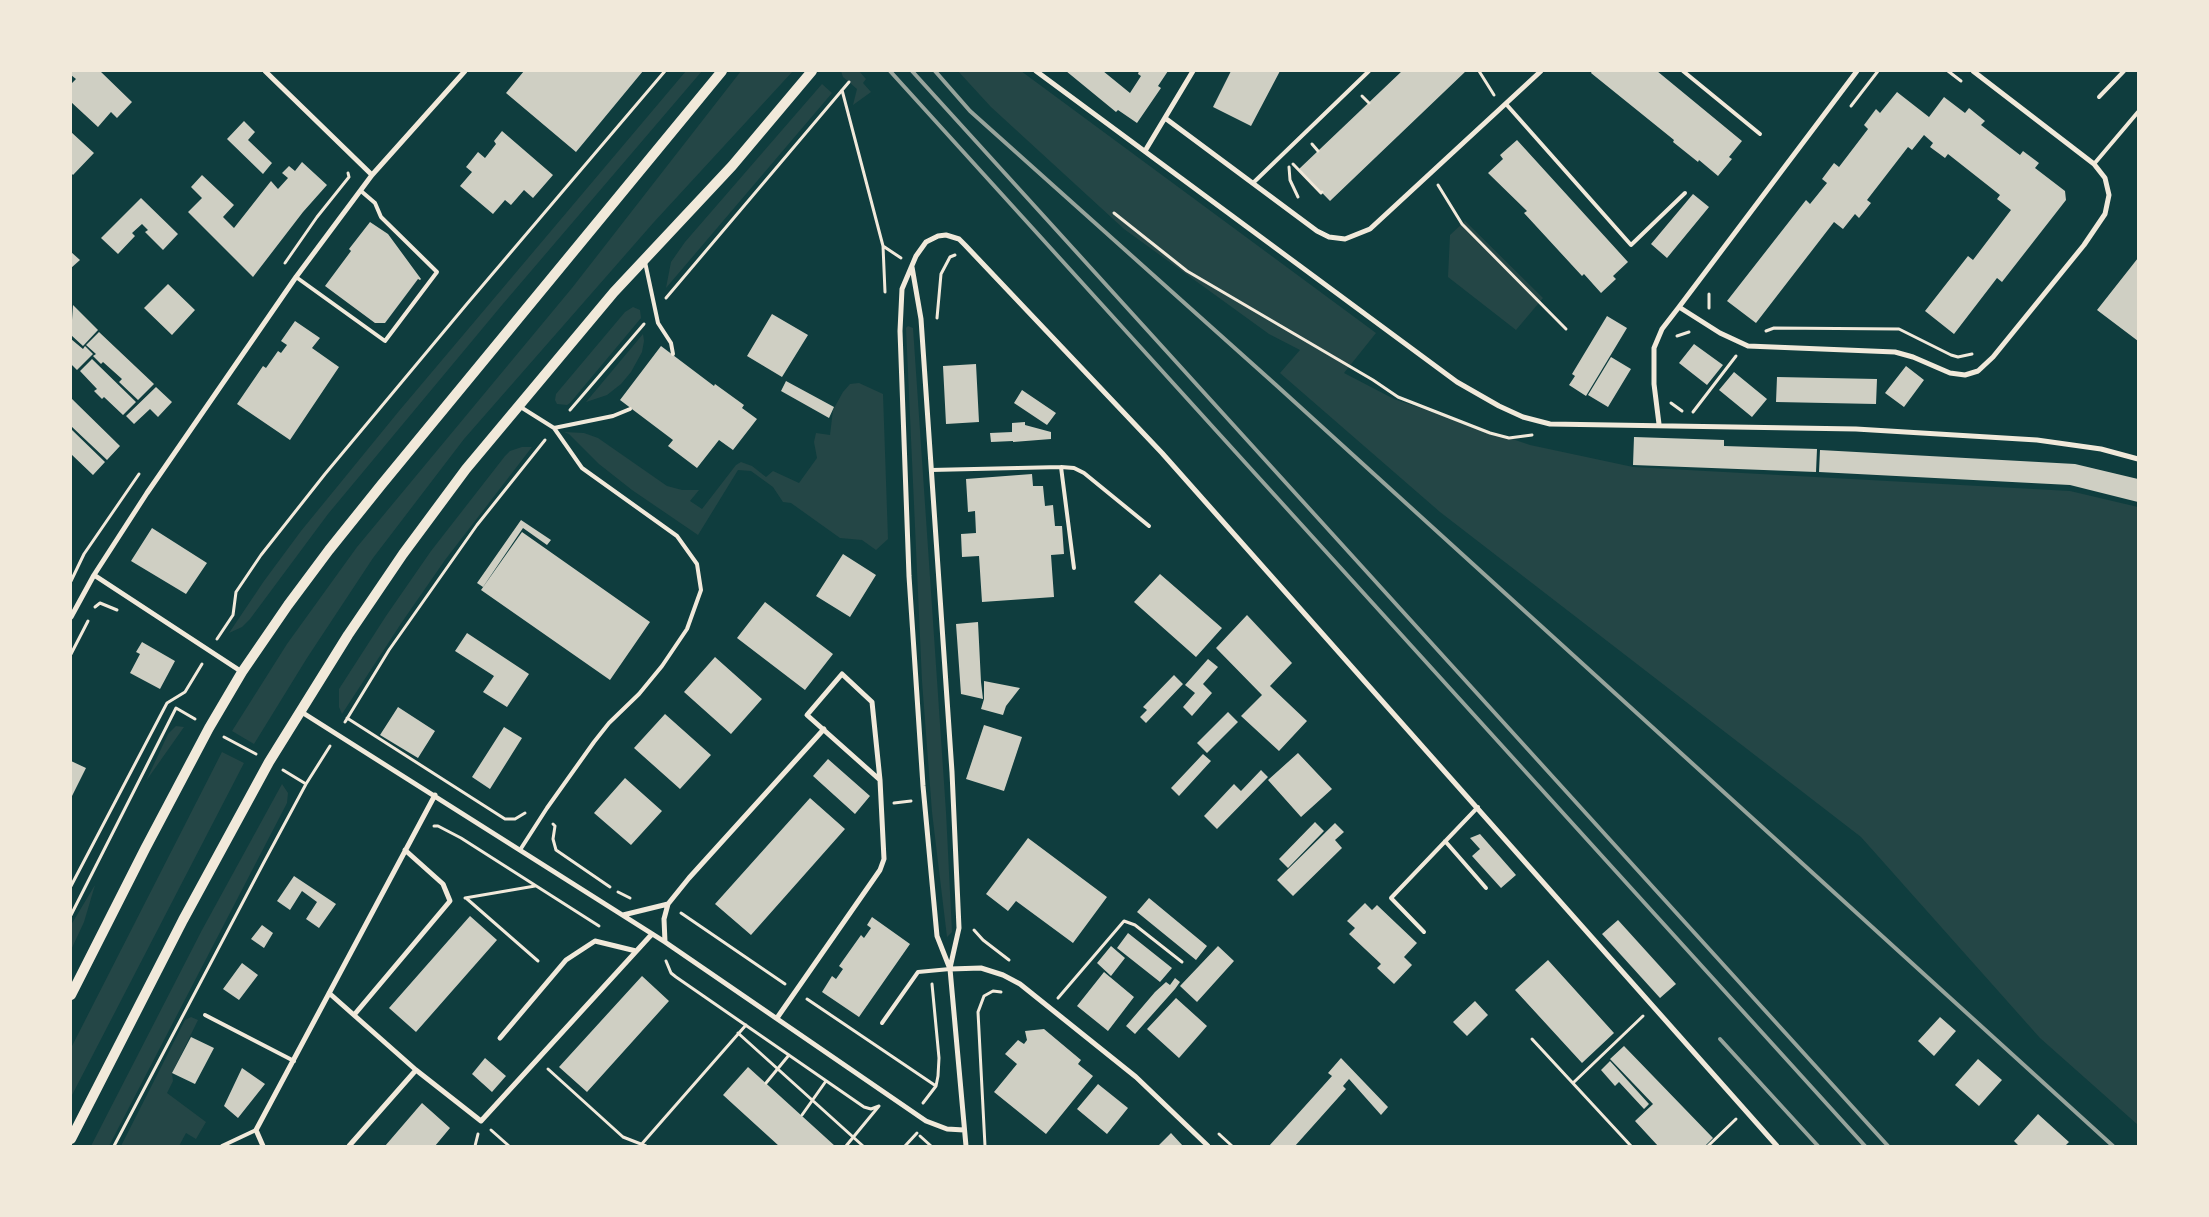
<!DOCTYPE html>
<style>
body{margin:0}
#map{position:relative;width:2209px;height:1217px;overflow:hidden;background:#0f3d3e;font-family:"Alegreya Sans",sans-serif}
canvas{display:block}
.frame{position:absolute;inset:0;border:72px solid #f1e9da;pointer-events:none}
</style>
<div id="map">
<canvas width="2209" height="1217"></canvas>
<div class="frame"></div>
</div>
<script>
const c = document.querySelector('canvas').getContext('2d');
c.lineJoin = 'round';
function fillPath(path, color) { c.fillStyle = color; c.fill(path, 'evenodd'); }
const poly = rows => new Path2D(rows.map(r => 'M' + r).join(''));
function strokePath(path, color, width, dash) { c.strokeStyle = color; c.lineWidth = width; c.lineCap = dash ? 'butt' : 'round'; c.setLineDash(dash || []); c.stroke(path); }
fillPath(poly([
 [686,71,702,71,502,305,328,514,250,619,242,627,229,633,264,581,301,531,399,411],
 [741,71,793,71,654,222,464,439,373,558,307,658,254,744,232,731,287,644,357,547,572,288],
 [841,71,859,71,866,79,863,83,871,92,853,105,857,89,843,77],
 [958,71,1021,71,1376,333,1344,373,1394,399,1530,445,1633,467,2070,491,2138,507,2138,1125,2040,1038,1861,837,1440,512,1280,373,1300,350,1269,334,1124,229,991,107],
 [822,84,832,93,666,288,671,262,685,242],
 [1465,221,1543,298,1516,330,1448,277,1450,235],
 [633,307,640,310,641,318,570,403,567,405,557,404,555,400,556,394,625,312],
 [908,326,913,328,946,812,952,932,947,937,932,812,922,681,906,328],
 [643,334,644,341,642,352,631,372,621,384,607,395,586,402],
 [859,383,883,394,888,539,876,550,862,540,840,538,791,503,783,502,773,487,751,471,738,470,698,535,632,490,599,464,569,434,564,432,584,433,598,438,667,486,682,490,699,490,690,501,702,509,736,465,741,462,752,466,766,477,773,471,799,483,817,458,814,442,816,433,830,435,833,410,843,392,850,384],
 [522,447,532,447,445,560,402,622,342,714,339,707,339,689,386,616,431,551,505,456,510,451],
 [176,726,184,727,146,781,168,734],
 [222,752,244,763,71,1097,71,1048],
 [282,784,288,793,287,803,109,1146,91,1146,202,930],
 [95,885,84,922,71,950,71,925],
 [191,1017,198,1020,172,1073,173,1081,167,1093,206,1122,196,1139,186,1133,179,1146,121,1146,185,1020]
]), '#244646');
fillPath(poly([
 [71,71,100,71,132,102,117,118,111,112,98,127,71,102,71,84,76,79,71,75],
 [524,71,643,71,576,152,506,93],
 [1066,71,1103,71,1130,93,1141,76,1138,74,1139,71,1168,71,1158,86,1161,88,1137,123,1118,110,1116,112],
 [1231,71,1280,71,1251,126,1213,107],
 [1402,71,1466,71,1330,201,1299,169],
 [1592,71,1657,71,1742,141,1729,157,1732,159,1718,176,1699,160,1698,162,1673,142,1674,140,1591,73],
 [1897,92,1929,117,1944,97,1965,113,1969,108,1985,121,1981,125,2020,155,2023,151,2039,163,2035,168,2065,191,2066,200,2002,282,1997,278,1954,334,1925,311,1968,256,1973,260,2011,210,1997,199,2000,195,1948,154,1945,158,1930,147,1933,143,1924,135,1912,150,1908,147,1867,200,1871,203,1859,218,1855,214,1843,229,1834,222,1756,323,1727,301,1806,200,1810,204,1827,183,1822,179,1834,163,1839,167,1868,129,1864,125,1876,109,1880,113],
 [244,121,255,132,248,140,272,163,263,174,227,139],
 [502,131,553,175,533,198,524,190,511,205,505,200,493,214,460,186,472,172,466,167,478,152,485,158,496,144,494,141],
 [71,132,94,153,73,175,71,173],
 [1517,140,1628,262,1613,276,1616,279,1601,293,1584,274,1582,276,1524,213,1527,211,1488,173,1503,159,1500,155],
 [302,162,327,185,303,212,253,277,188,212,202,198,191,187,202,175,234,205,223,217,234,228,271,181,278,189,288,178,282,173,289,166,295,171],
 [1693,194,1709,207,1667,258,1651,244],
 [141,198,178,234,163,250,145,232,148,230,142,224,132,233,135,236,118,254,101,238],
 [370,222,388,234,421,279,420,280,418,279,385,323,375,323,325,286,351,251,349,249],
 [71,252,80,260,71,268],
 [2138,258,2138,341,2097,310],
 [168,284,195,310,172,335,144,308],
 [73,305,98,330,83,346,71,335],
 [772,314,808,335,782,377,747,356],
 [1607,316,1627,328,1586,396,1569,385,1575,376,1572,374],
 [295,321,320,338,312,348,339,367,290,440,237,404,263,366,266,368,278,351,281,353,287,345,281,341],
 [99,332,154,384,138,400,119,382,122,379,103,362,101,364,93,356,96,354,86,345],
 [71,339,83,349,85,346,93,354,77,370,71,364],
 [1694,344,1723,365,1707,385,1679,363],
 [661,346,714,386,715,384,744,405,742,408,757,419,733,450,719,440,697,468,668,446,673,440,620,400],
 [1611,357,1631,369,1608,407,1588,395],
 [92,359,136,402,123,415,104,397,102,399,94,391,97,389,80,371],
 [976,364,979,422,946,424,943,366],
 [1906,366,1924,380,1904,407,1885,393],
 [1734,372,1767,399,1752,417,1719,390],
 [1777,377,1877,379,1876,404,1776,402],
 [786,381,834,407,829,418,781,391],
 [156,387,172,402,158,417,150,409,134,424,126,416],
 [1022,390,1056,413,1047,425,1014,403],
 [71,398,120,446,107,460,71,426],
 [1025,422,1025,425,1051,432,1051,439,1013,442,1013,441,991,442,990,433,1012,432,1012,423],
 [71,429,105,462,93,475,71,454],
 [1634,437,1724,440,1724,446,1817,449,1816,472,1633,465],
 [1820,450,2075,464,2138,479,2138,502,2070,485,1819,472],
 [1032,474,1033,486,1043,486,1045,506,1053,505,1055,526,1062,526,1064,554,1051,555,1054,597,982,602,979,556,962,557,961,534,976,533,975,511,968,512,966,479],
 [521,520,551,540,547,545,523,528,483,587,477,583],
 [152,528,207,563,186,594,131,561],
 [522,532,650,622,610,680,481,590],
 [843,554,876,575,850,617,816,596],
 [1160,574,1222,628,1196,657,1134,602],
 [765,602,833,654,805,690,737,638],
 [1247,615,1292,663,1270,686,1307,721,1279,751,1241,716,1262,695,1216,648],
 [978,622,981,682,983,699,961,694,956,624],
 [467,633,529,674,507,707,483,692,494,676,455,651],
 [142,642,175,661,160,689,130,673,140,654,136,652],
 [715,657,762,699,731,734,684,692],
 [1208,659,1218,667,1203,684,1212,693,1192,716,1183,707,1195,693,1185,685],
 [1174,675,1183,684,1146,723,1140,717,1147,710,1143,707],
 [984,681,1020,688,1006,706,1003,715,981,709,984,699],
 [398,707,435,731,418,758,380,735],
 [1228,712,1238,722,1207,753,1197,743],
 [665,714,711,755,680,789,634,748],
 [984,725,1022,737,1004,791,966,779],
 [504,727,522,738,490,789,472,777],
 [1298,753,1332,789,1301,817,1268,780],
 [1203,754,1211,761,1179,796,1171,788],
 [828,759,870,796,855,814,813,776],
 [71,761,86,768,71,798],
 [1261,770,1268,777,1217,829,1204,816,1234,784,1241,791],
 [625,778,662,811,631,845,594,813],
 [810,798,845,829,751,935,715,904],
 [1315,822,1324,831,1288,868,1279,859],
 [1335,823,1344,832,1335,840,1342,848,1293,896,1277,880],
 [1480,834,1516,875,1501,888,1472,856,1480,849,1470,838],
 [1028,838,1107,897,1073,943,1016,901,1008,911,986,894],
 [294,876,336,904,319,928,306,919,317,902,302,891,290,910,277,901],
 [1149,898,1207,946,1196,960,1137,912],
 [1365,903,1372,910,1377,905,1417,943,1404,957,1412,965,1394,984,1377,968,1381,964,1349,934,1355,928,1347,921],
 [470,916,497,940,416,1032,389,1008],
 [872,917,910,944,859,1017,822,992,832,976,836,979,843,969,839,966,861,935,864,938,871,928,867,925],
 [1618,920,1676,984,1660,998,1602,934],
 [262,925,273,933,264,948,251,939],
 [1128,933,1172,968,1160,982,1117,948],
 [1111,946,1125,958,1111,976,1097,963],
 [1218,946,1234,961,1197,1002,1180,986],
 [1548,960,1614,1033,1582,1063,1515,990],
 [242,963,258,975,239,1000,223,989],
 [1104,972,1134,997,1108,1031,1077,1006],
 [642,976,669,1001,587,1092,559,1067],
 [1175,978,1180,982,1175,989,1135,1034,1126,1026,1155,992,1166,982,1170,985],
 [1176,998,1207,1026,1179,1058,1147,1029],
 [1475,1001,1488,1015,1467,1036,1453,1022],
 [1940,1017,1956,1031,1934,1056,1918,1041],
 [1044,1029,1081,1060,1078,1064,1093,1076,1046,1134,994,1092,1017,1064,1005,1054,1018,1040,1024,1044,1027,1040,1025,1031],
 [191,1037,214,1048,195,1084,172,1073],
 [1624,1046,1713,1138,1705,1146,1658,1146,1635,1121,1653,1104,1610,1059],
 [485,1058,506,1076,492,1092,472,1074],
 [1341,1058,1388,1107,1381,1115,1349,1079,1343,1086,1346,1089,1295,1146,1269,1146,1332,1076,1328,1073],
 [1978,1059,2002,1080,1979,1106,1955,1085],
 [1610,1061,1649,1104,1644,1109,1619,1082,1615,1086,1601,1070],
 [748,1067,835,1146,779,1146,723,1095],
 [242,1068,265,1084,238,1118,224,1106],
 [1098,1084,1128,1108,1107,1134,1077,1109],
 [422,1103,450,1128,435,1146,385,1146],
 [2038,1114,2069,1142,2065,1146,2019,1146,2014,1141],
 [1171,1133,1183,1146,1158,1146]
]), '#cfcfc3');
strokePath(poly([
 [1479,71,1494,95],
 [1948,71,1961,81],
 [842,90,883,246,901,258],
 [1362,96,1369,103],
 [1851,106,1878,71],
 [1312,144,1318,151],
 [1293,164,1321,193,1322,192],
 [1289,167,1290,180,1298,197],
 [1438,185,1462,224,1566,329],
 [1114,213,1187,271,1373,380,1398,397,1490,433,1509,438,1532,435],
 [883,246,885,292],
 [285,263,317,217,349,177,348,173],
 [1709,294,1709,308],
 [666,298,849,82],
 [937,318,941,274,950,257,955,255],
 [1766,331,1774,328,1899,329,1951,355,1958,357,1972,354],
 [1677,336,1689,332],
 [1671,403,1682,411],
 [570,410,644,324],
 [1693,412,1736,356],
 [71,581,84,554,139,474],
 [95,607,100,603,117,610],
 [217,639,233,615,236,592,261,555,325,474,466,305,665,71],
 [71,654,88,621],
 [347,718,505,819,515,819,525,813],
 [345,722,389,650,477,525,545,440],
 [224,737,256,754],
 [283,770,306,784],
 [894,803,911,801],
 [553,824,555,826,553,839,556,850,610,887],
 [434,826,438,826,461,838,599,926],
 [71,886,167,703,185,692,202,664],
 [618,892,630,898],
 [465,898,535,886],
 [466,898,538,961],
 [681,913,785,984],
 [71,915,176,708,195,719],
 [974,930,983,940,1009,960],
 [666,961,671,973,676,977,864,1107,871,1109,879,1106],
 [1058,998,1124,921,1135,925,1182,962],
 [807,999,936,1086],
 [738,1033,863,1146],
 [1532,1039,1631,1146],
 [548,1069,623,1137,646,1146],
 [766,1083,789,1055],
 [1573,1083,1643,1016],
 [923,1103,936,1086,938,1076,939,1058,932,984],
 [802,1115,826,1081],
 [491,1130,509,1146],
 [1219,1134,1232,1146],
 [920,1136,931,1146],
 [114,1146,263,864,306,784,330,746],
 [475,1146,478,1134],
 [640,1146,746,1025],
 [846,1146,879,1106],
 [905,1146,917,1133],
 [985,1146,978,1012,984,996,993,991,1001,992],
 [1708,1146,1736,1119]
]), '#f1e9da', 3);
strokePath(poly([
 [1683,71,1760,134],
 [2099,97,2124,71],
 [1506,104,1631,245,1685,193],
 [2094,164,2138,112],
 [1253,183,1369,71],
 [645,262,658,323,671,343,673,354],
 [296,277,385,341,437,272,381,217,375,203,361,191],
 [519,406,554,428,582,468,677,536,697,564,701,590,687,629,662,666,639,694,609,723,594,742,547,808,520,850],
 [554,428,613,416,630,409],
 [1061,467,1074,468,1084,473,1149,526],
 [931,470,1061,467,1074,568],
 [1445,841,1486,888],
 [1424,932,1391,898,1478,807],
 [205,1015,294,1061],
 [882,1023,918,972,950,969],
 [222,1146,256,1130]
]), '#f1e9da', 4);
strokePath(poly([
 [265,71,372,175],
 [1036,71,1457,382,1499,406,1523,417,1550,424,1856,429,2037,440,2101,449,2138,459],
 [1857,71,1679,307,1720,333,1748,346,1895,352,1913,357,1950,373,1965,375,1978,371,1993,357,2084,245,2105,214,2109,195,2105,178,2094,164,1973,71],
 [1165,118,1317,231,1329,237,1345,239,1370,229,1541,71],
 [1145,151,1193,71],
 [912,267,921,319,952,772,959,928,950,968],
 [1659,424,1654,384,1654,348,1662,329,1679,307],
 [94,575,242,672],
 [71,617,94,575,147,493,296,277,372,175,465,71],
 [300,711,665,942,926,1121,947,1129,964,1130],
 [623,915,668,904],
 [665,942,664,919,668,904,689,878,824,729],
 [950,969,981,968,1003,975,1020,984,1136,1077,1208,1146],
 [329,993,416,1070,481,1121,652,934],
 [354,1015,450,901,443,884,405,850],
 [777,1018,880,870,884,859,880,780,807,715,842,674,872,702,880,780],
 [500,1038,566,960,595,941,636,951],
 [263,1146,256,1130,435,795],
 [349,1146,416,1070],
 [966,1146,950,969,937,936,923,786,909,576,900,331,902,289,916,256,926,242,938,236,946,235,959,239,965,245,1162,453,1777,1146]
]), '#f1e9da', 5);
strokePath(poly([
 [71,995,145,849,209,728,242,672,288,605,329,550,382,484,722,71],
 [71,1139,183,920,269,762,348,635,403,554,466,469,614,292,732,166,812,71]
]), '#f1e9da', 10);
strokePath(poly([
 [890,71,1865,1146],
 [912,71,1888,1146],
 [935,71,970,111,1276,385,2113,1146],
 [1720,1039,1818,1146]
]), '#97a49c', 4);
</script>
